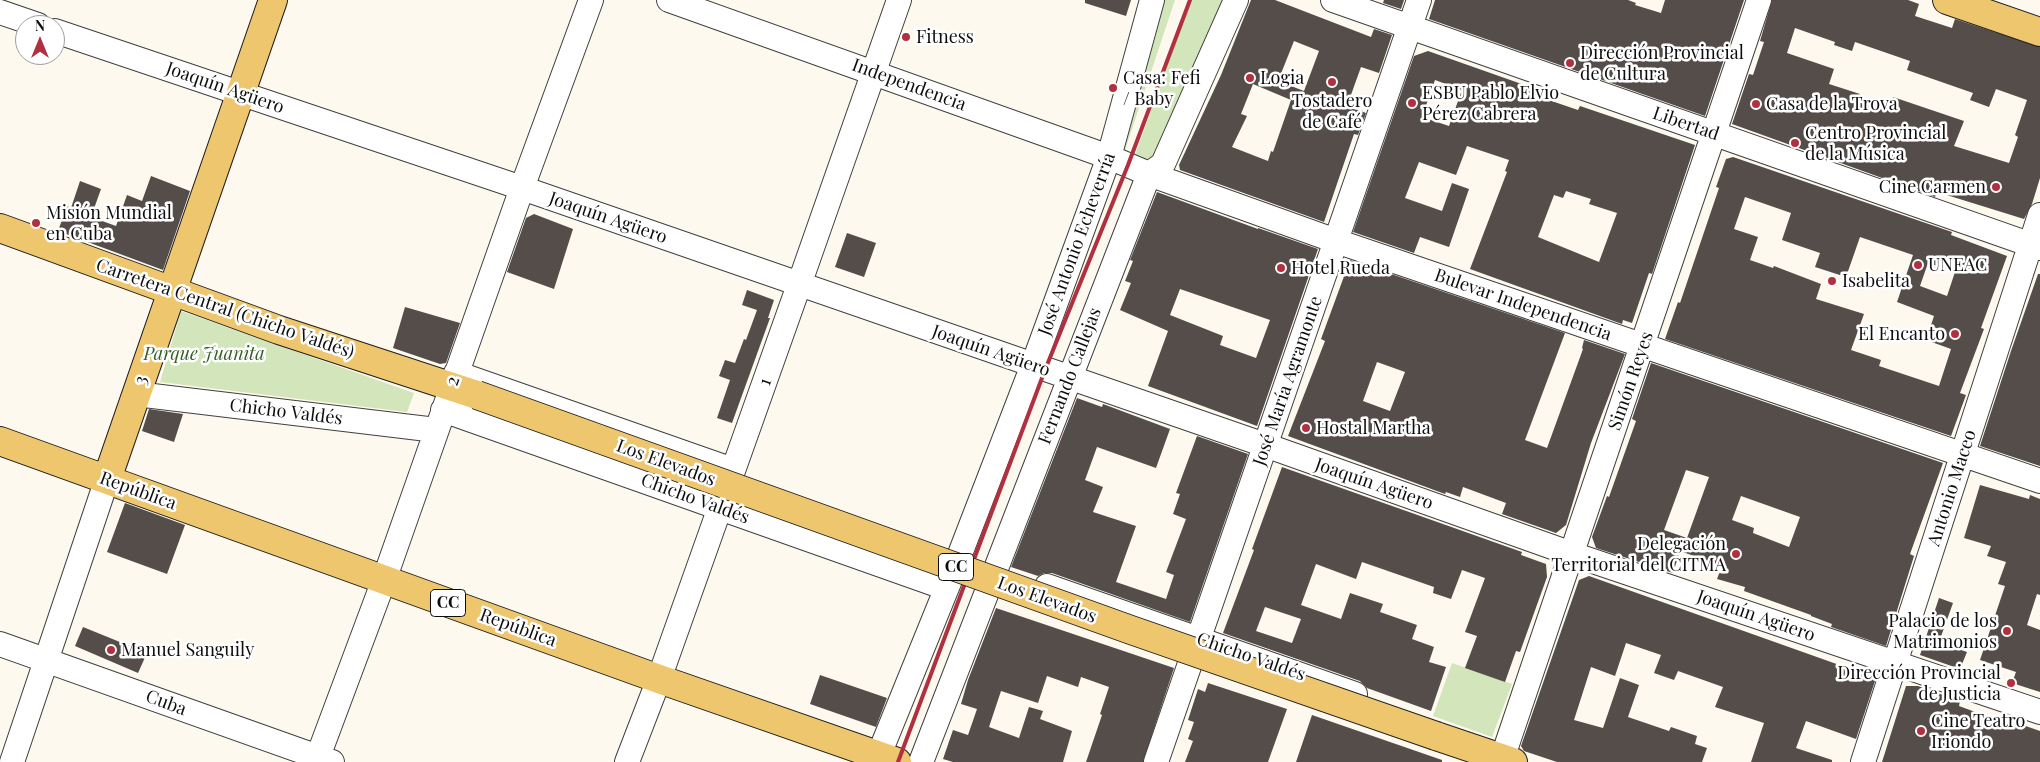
<!DOCTYPE html>
<meta charset="utf-8">
<style>
body{margin:0}
#map{position:relative;width:2040px;height:762px;overflow:hidden;background:#fef9ee;font-family:"Playfair Display",serif}
canvas{display:block}
.north{position:absolute;left:15px;top:15px;width:50px;height:50px;box-sizing:border-box;background:#fff;border:1px solid #9e9e9e;border-radius:50%;rotate:0deg;font-size:14px;font-weight:700;line-height:20px;text-align:center;color:#0d0d0d}
.north::after{content:'';display:block;margin:auto;width:18px;height:22px;background:#b1303f;clip-path:polygon(50% 0,100% 100%,50% 72%,0 100%)}
</style>
<div id="map">
<canvas width="2040" height="762"></canvas>
<div class="north">N</div>
</div>
<script>
const c = document.querySelector('canvas').getContext('2d');
c.lineJoin = 'round';
function fillPath(path, color) { c.fillStyle = color; c.fill(path, 'evenodd'); }
const poly = rows => new Path2D(rows.map(r => 'M' + r).join(''));
function strokePath(path, color, width, dash) { c.strokeStyle = color; c.lineWidth = width; c.lineCap = dash ? 'butt' : 'round'; c.setLineDash(dash || []); c.stroke(path); }
function label(font, color, halo, rows, align = 'center') {
  c.font = font + ' "Playfair Display",serif'; c.lineWidth = 5; c.setLineDash([]); c.textBaseline = 'middle'; c.strokeStyle = halo; c.fillStyle = color; for (const [text, x, y, turn = 0] of rows) {
    c.save(); c.translate(x, y); c.rotate((+turn || 0) * Math.PI / 180); c.textAlign = isNaN(turn) ? turn : align; if (halo) c.strokeText(text, 0, 0); c.fillText(text, 0, 0); c.restore();
  }
}
fillPath(poly([
 [1157,0,1175,0,1124,153,1118,151],
 [1191,0,1223,0,1156,159,1151,163,1139,161,1135,155],
 [181,311,414,393,407,412,160,382],
 [1452,663,1512,684,1492,737,1433,716]
]), '#d3e5ba');
fillPath(poly([
 [1085,0,1131,0,1126,16,1085,3],
 [1251,0,1275,0,1371,37,1374,29,1392,35,1379,73,1361,67,1347,106,1366,113,1358,135,1354,134,1324,222,1180,170,1179,165,1221,75],
 [1294,41,1319,51,1304,91,1278,81],
 [1253,84,1291,100,1273,152,1271,151,1268,161,1232,147,1247,116,1241,114],
 [1384,0,1404,0,1401,9,1383,3],
 [1435,0,1628,0,1636,3,1635,5,1661,13,1665,0,1744,0,1705,116,1429,19],
 [1772,0,1908,0,1919,4,1915,16,1952,28,1955,19,2040,47,2040,178,2032,204,2024,219,1937,192,1935,197,1732,124,1749,74,1753,75,1764,42,1760,41],
 [1795,28,1835,42,1834,45,1852,51,1855,42,1910,61,1907,70,1973,93,1970,100,1989,107,1996,89,2027,100,2015,135,2018,137,2009,163,1954,146,1964,121,1893,97,1887,111,1858,101,1860,94,1829,84,1834,69,1787,53],
 [1428,51,1533,88,1531,94,1578,110,1580,106,1695,145,1652,274,1649,273,1632,323,1623,320,1622,324,1470,269,1507,172,1505,171,1509,160,1467,146,1456,175,1419,162,1405,198,1442,211,1452,183,1469,189,1449,247,1420,237,1414,253,1353,232,1414,56],
 [1435,80,1462,90,1449,126,1422,117],
 [1566,191,1591,199,1589,204,1617,213,1599,262,1538,237,1554,195,1563,198],
 [1733,157,1952,232,1951,235,2007,256,1981,328,1984,329,1960,393,1966,395,1951,436,1665,339,1678,302,1680,303,1719,188,1716,187,1726,159],
 [1745,197,1791,213,1782,240,1820,253,1815,267,1846,277,1860,237,1913,255,1897,302,1934,316,1926,340,1951,349,1939,386,1879,366,1881,360,1851,350,1864,314,1816,299,1821,284,1774,266,1773,268,1750,260,1758,237,1734,229],
 [1928,263,1955,272,1947,296,1920,286],
 [151,176,190,191,163,270,58,231,67,206,71,208,80,181,101,189,91,217,116,226,127,195,142,201],
 [1157,192,1258,229,1258,228,1318,249,1257,426,1148,386,1168,331,1120,310,1131,283,1125,281,1133,261,1130,260],
 [1180,289,1270,320,1256,358,1220,345,1223,336,1170,315],
 [534,214,573,229,554,289,507,272,526,218],
 [847,233,876,243,864,277,835,267],
 [1350,260,1565,333,1525,440,1547,448,1583,349,1582,348,1584,340,1625,354,1591,443,1566,525,1556,533,1502,514,1506,503,1463,487,1460,497,1446,492,1445,494,1288,436,1325,341,1321,339],
 [1377,362,1405,372,1390,411,1363,401],
 [2038,274,2040,274,2040,466,1980,446,2011,351],
 [747,290,774,300,768,318,770,318,732,423,717,418,730,380,719,376,725,360,735,363,744,339,746,340,757,310,742,305],
 [405,307,460,323,446,363,440,364,393,348],
 [1651,363,1943,463,1910,554,1914,556,1886,646,1831,627,1832,624,1811,616,1811,615,1744,591,1745,587,1717,579,1722,566,1680,551,1673,573,1596,548,1592,537,1607,496,1609,497,1636,421,1632,419],
 [1686,470,1709,477,1687,538,1664,530],
 [1741,496,1800,517,1789,547,1753,533,1754,528,1732,520],
 [1077,398,1102,407,1103,404,1170,429,1156,468,1097,447,1085,480,1103,487,1093,512,1136,526,1116,582,1166,599,1174,575,1166,572,1186,519,1173,514,1180,494,1176,493,1197,436,1248,454,1190,622,1052,573,1044,573,1038,576,1011,567],
 [149,409,183,414,174,442,142,431],
 [1282,467,1522,552,1521,555,1546,564,1547,577,1520,652,1516,651,1505,682,1465,668,1477,636,1465,632,1485,578,1462,570,1451,599,1433,593,1434,587,1362,562,1356,579,1316,564,1301,605,1341,619,1350,593,1383,604,1380,612,1417,625,1412,639,1434,647,1429,662,1446,667,1431,711,1367,688,1360,681,1223,633,1254,550,1252,549],
 [1265,607,1301,619,1292,643,1256,631],
 [1980,485,2029,499,2030,495,2040,499,2040,595,2037,594,2027,625,2040,630,2040,692,2012,683,2016,672,1980,660,2005,586,1998,584,2006,562,1987,556,1991,546,1964,538],
 [125,503,185,525,167,574,107,552],
 [1589,576,1876,678,1856,739,1806,721,1796,748,1832,760,1832,762,1751,762,1764,723,1715,707,1723,687,1678,671,1674,680,1654,673,1661,655,1626,643,1615,676,1591,667,1574,720,1603,728,1620,678,1639,685,1628,717,1669,731,1671,727,1697,736,1695,744,1707,748,1702,762,1557,762,1524,751,1521,746,1579,580],
 [1939,598,1953,603,1939,642,1967,652,1960,669,1920,655],
 [996,608,1174,668,1143,762,1086,762,1102,715,1100,714,1109,687,1081,677,1078,687,1047,676,1038,703,1001,691,989,727,1019,738,1029,707,1043,711,1040,719,1072,731,1063,762,953,762,943,759,953,730,968,735,977,709,961,704,968,680],
 [83,627,147,653,138,673,75,646],
 [820,675,887,698,876,727,810,704],
 [1208,683,1287,709,1268,762,1185,762,1193,741,1188,739,1194,722,1188,720,1198,689,1205,692],
 [1906,686,1918,686,1960,701,1959,706,2016,727,2017,723,2040,731,2040,762,1882,762],
 [1312,715,1442,760,1442,762,1296,762]
]), '#544d4a');
const minor = poly([
 [669,0,1109,157,1149,174,1336,241,2040,481],
 [1333,0,2040,248],
 [0,12,38,25],
 [55,31,522,188,1265,445,1572,554,2040,712],
 [456,373,733,470],
 [136,394,436,430],
 [443,410,946,588],
 [1047,586,1355,694],
 [0,644,332,762],
 [12,762,107,479],
 [316,762,384,580,522,188,591,0],
 [627,762,659,679,799,285,899,0],
 [876,762,950,580,1033,365,1109,157,1152,0],
 [921,762,1149,174,1163,164,1236,0],
 [1156,762,1419,0],
 [1501,762,1759,0],
 [1863,762,2040,215]
]);
const major = poly([
 [1947,0,2040,32],
 [0,228,279,330,477,395],
 [0,441,659,679,897,762],
 [107,479,273,0],
 [1436,736,1513,762]
]);
strokePath(minor, '#404040', 26);
strokePath(major, '#1e1e1e', 30);
strokePath(minor, '#fff', 24);
strokePath(major, '#eec66e', 28);
strokePath(poly([
 [898,762,1045,370,1128,165,1190,0]
]), '#b1303f', 4);
const majorBridge = poly([
 [477,395,1131,630,1436,736]
]);
strokePath(majorBridge, '#1e1e1e', 30, []);
strokePath(majorBridge, '#eec66e', 28);
for (const [x, y, r, color] of [
 [906,37,5,"#b1303f"],
 [1570,63,5,"#b1303f"],
 [1250,78,5,"#b1303f"],
 [1332,82,5,"#b1303f"],
 [1113,88,5,"#b1303f"],
 [1412,103,5,"#b1303f"],
 [1756,104,5,"#b1303f"],
 [1795,143,5,"#b1303f"],
 [1996,187,5,"#b1303f"],
 [36,223,5,"#b1303f"],
 [1918,265,5,"#b1303f"],
 [1281,268,5,"#b1303f"],
 [1832,281,5,"#b1303f"],
 [1955,334,5,"#b1303f"],
 [1306,428,5,"#b1303f"],
 [1736,554,5,"#b1303f"],
 [2007,631,5,"#b1303f"],
 [111,650,5,"#b1303f"],
 [2011,683,5,"#b1303f"],
 [1921,731,5,"#b1303f"]
]) { const dot = new Path2D(); dot.arc(x, y, r, 0, 2 * Math.PI); c.fillStyle = color; c.fill(dot); strokePath(dot, '#fff', 2); }
for (const [x, y, w] of [
 [956,567,35],
 [448,603,35]
]) { const box = new Path2D(); box.roundRect(x - w / 2, y - 13.5, w, 27, 4); c.fillStyle = '#fff'; c.fill(box); strokePath(box, '#0d0d0d', 1); }
label('bold 16px', '#0d0d0d', null, [
 ["CC",956,567],
 ["CC",448,603]
]);
label('18px', '#0d0d0d', '#fff', [
 ["Fitness",916,37],
 ["Dirección Provincial",1580,53],
 ["de Cultura",1580,74],
 ["Casa: Fefi",1123,78],
 ["/ Baby",1123,99],
 ["Logia",1260,78],
 ["ESBU Pablo Elvio",1422,93],
 ["Pérez Cabrera",1422,114],
 ["Tostadero",1332,101,"center"],
 ["de Café",1332,122,"center"],
 ["Casa de la Trova",1766,104],
 ["Centro Provincial",1805,133],
 ["de la Música",1805,154],
 ["Cine Carmen",1986,187,"right"],
 ["Misión Mundial",46,213],
 ["en Cuba",46,234],
 ["UNEAC",1928,265],
 ["Hotel Rueda",1291,268],
 ["Isabelita",1842,281],
 ["El Encanto",1945,334,"right"],
 ["Hostal Martha",1316,428],
 ["Delegación",1726,544,"right"],
 ["Territorial del CITMA",1726,565,"right"],
 ["Palacio de los",1997,621,"right"],
 ["Matrimonios",1997,642,"right"],
 ["Manuel Sanguily",121,650],
 ["Dirección Provincial",2001,673,"right"],
 ["de Justicia",2001,694,"right"],
 ["Cine Teatro",1931,721],
 ["Iriondo",1931,742]
], 'left');
label('18px', '#0d0d0d', '#fff', [
 ["Independencia",909,85,20],
 ["Joaquín Agüero",225,88,19],
 ["Libertad",1686,124,19],
 ["Joaquín Agüero",608,218,19],
 ["José Antonio Echeverría",1077,244,-70],
 ["Bulevar Independencia",1523,305,19],
 ["Carretera Central (Chicho Valdés)",225,309,19],
 ["Joaquín Agüero",991,351,19],
 ["Fernando Callejas",1070,376,-69],
 ["3",141,380,-71],
 ["2",453,381,-70],
 ["José María Agramonte",1288,381,-71],
 ["Simón Reyes",1631,381,-71],
 ["1",765,382,-70],
 ["Chicho Valdés",286,412,7],
 ["Los Elevados",666,463,20],
 ["Joaquín Agüero",1374,484,19],
 ["Antonio Maceo",1952,488,-72],
 ["República",138,491,20],
 ["Chicho Valdés",695,499,20],
 ["Los Elevados",1047,600,20],
 ["Joaquín Agüero",1756,616,19],
 ["República",518,628,20],
 ["Chicho Valdés",1251,657,19],
 ["Cuba",166,703,20]
]);
label('italic 18px', '#335f22', '#fff', [
 ["Parque Juanita",204,354]
]);
</script>
